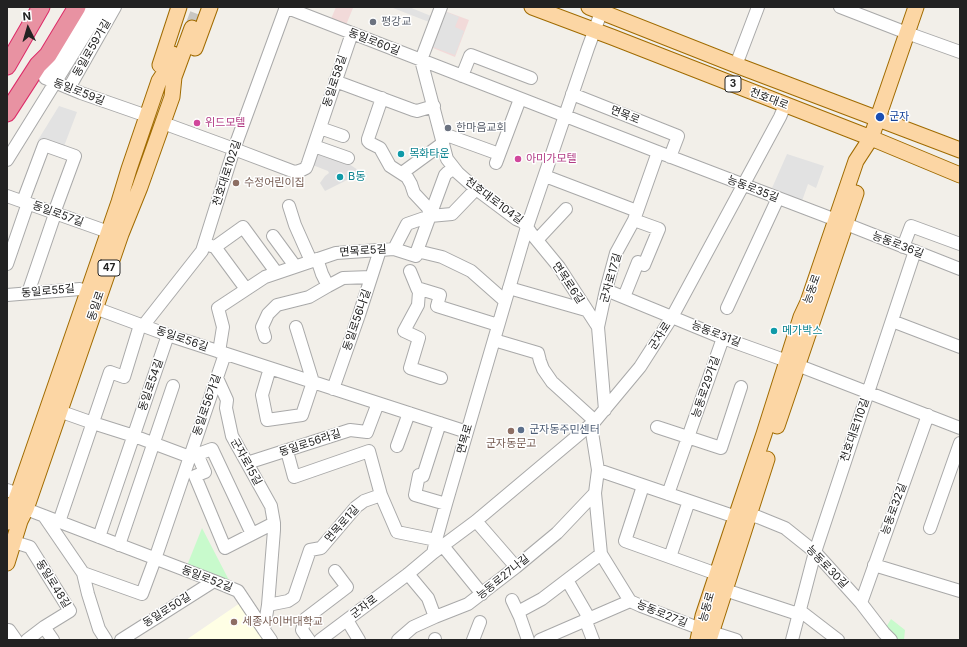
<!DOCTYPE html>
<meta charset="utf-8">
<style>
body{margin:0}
#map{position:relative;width:967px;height:647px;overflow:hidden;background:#f2efe9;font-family:Inter,sans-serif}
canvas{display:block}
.frame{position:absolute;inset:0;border:8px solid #222;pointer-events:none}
.north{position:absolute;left:8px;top:8px;width:40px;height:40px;-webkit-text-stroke:3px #fff;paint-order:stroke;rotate:355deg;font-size:11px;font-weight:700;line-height:16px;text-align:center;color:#222}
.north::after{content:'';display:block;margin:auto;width:14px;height:18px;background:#222;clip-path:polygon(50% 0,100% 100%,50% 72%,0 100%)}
</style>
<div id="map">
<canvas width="967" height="647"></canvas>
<div class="frame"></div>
<div class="north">N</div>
</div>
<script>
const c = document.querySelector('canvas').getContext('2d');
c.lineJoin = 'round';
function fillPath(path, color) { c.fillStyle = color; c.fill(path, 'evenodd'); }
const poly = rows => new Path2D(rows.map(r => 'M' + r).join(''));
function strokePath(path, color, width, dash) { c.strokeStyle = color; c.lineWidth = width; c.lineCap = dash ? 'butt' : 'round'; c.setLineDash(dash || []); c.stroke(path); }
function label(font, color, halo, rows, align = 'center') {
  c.font = font + ' Inter,"Noto Sans KR",sans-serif'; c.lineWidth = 3; c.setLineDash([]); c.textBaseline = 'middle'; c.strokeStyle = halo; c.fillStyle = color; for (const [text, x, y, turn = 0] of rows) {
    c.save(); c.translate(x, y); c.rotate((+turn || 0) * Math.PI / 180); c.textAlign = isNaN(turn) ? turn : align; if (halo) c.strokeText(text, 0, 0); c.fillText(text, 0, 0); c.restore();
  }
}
fillPath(poly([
 [316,151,346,162,361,172,359,176,353,179,349,179,325,191,320,183,325,176,329,173,328,171,310,164]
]), '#e0dfdf');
fillPath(poly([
 [336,7,349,7,353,8,346,25,331,19],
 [442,10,469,20,455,57,428,46]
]), '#f2dad9');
fillPath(poly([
 [240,603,268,640,186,640]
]), '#ffffe5');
fillPath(poly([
 [202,528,232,586,186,568],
 [891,619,905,630,904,640,896,640,885,629]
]), '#c8facc');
fillPath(poly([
 [394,7,409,7,431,16,429,22,393,8],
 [444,11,459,17,455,27,464,31,455,55,430,46],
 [59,106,77,112,63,149,38,140],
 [787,154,824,166,816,188,808,184,802,201,772,188]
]), '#e2e2e2');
strokePath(poly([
 [192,28,200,7]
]), '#c8c6c1', 15, [15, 8]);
const minor = poly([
 [89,7,45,78,81,93,147,116],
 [285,7,658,152,836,220],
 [441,7,421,60,447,159,458,173,476,189,516,219,523,222,527,227,531,233,559,267,598,327],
 [840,7,907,33,960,52],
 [736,65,758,7],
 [462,76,470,56,471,55,531,78],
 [335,81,413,110,417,111,434,106],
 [69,88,115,7],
 [572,94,678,136,670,157],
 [382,98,368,139,368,141,370,143,380,148,390,166,407,177,411,184,414,193,428,208,430,216],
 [163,123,234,149,292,171,296,172,302,170,306,168,308,163,352,33],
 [320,128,343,136],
 [441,133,499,154],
 [314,146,348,158],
 [7,160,102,7],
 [496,163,520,99],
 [454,168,447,173,445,175,417,251,442,257,471,271,505,301],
 [402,173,443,143],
 [545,176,637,211],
 [7,196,100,229,109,232],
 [23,201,44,145,75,156,54,213],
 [289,206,295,225,311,261],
 [846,224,960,269],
 [273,236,295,266],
 [537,240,566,209],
 [208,245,215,247,246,289],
 [215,247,243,227,276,272],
 [903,247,911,226,960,244],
 [394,249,407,224,430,216,452,214,476,189],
 [7,264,28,203],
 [410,271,417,288,440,295,437,306,498,325],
 [328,286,343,278,371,277],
 [417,288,419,292,418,305,404,331,419,338,410,368,441,378],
 [509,288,586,310],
 [606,290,723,338,787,361],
 [28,293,55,214],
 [7,295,80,289,88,292],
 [624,297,638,262,644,265,659,229,634,220],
 [95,308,168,335,467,432],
 [727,308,778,198],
 [892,321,960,347],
 [143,326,202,251,234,149,286,7],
 [265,337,262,327,268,314,277,305,309,297,328,286,322,274,317,259],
 [494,340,538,353,540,361,543,369,552,382,595,421],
 [219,352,223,327,218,308,265,277,336,253,394,249,416,256],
 [797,365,960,428],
 [270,368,262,395,267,420,302,415,313,382,296,327],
 [217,378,227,400,226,408,232,436,271,506,274,523,274,530,268,605,264,630,271,640],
 [333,389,359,315,380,250],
 [605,410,598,327,606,290,616,253,634,220,658,152],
 [59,411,93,423,134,436,190,457,212,449,252,534],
 [440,423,423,476,419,475,415,495,446,504],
 [591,426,598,470,595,493,601,554,630,601,641,606,701,629],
 [657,427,721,448,741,387],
 [397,446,409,413],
 [287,451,294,477,369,451,381,495,397,532,436,540],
 [197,454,205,472,195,476,225,548,274,523],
 [247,463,350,430,367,432,378,403],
 [598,470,736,517],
 [643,486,625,541,717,574],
 [7,490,18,494,26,509,214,581,238,591,264,630],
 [668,494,723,338],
 [748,515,758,517,785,528,815,552,861,603,884,633,891,640],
 [44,516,83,573,88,594,99,629,106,640],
 [476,521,516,567],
 [59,522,110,372,124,377,140,325],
 [930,528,960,443],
 [99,537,168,335],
 [14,542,30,547,70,611,44,627,27,640],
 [119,545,173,386],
 [443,546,482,594],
 [433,553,436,540,446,504,527,227,588,48,603,7],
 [670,557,689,501],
 [874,565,960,591],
 [83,573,142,594,155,559,225,354],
 [408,574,428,598,435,617],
 [567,580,589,618],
 [725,590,798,614],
 [512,600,520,617,528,640],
 [861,603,928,415],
 [268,605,288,601,294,597,310,550,321,548,356,507,364,501,381,495],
 [799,610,838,640],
 [518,612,542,599,601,554],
 [585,619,593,640],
 [347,620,359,640],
 [44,627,53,640],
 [7,630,9,630,16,640],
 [711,632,736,640],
 [435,639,435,640],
 [121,640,214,581],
 [309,640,302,630,305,619,347,587,335,571],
 [320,640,408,574,433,553,476,521,595,421,640,367,672,317,780,117,785,105],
 [398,640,413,627,435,617,468,604,516,567,557,533,595,493],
 [473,640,480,622],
 [540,640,630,601],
 [792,640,815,552,915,251]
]);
const major = poly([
 [532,7,612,37,871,138,960,175],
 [589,7,736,65,960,150],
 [195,48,210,7],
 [160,65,179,7],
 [777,426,856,193],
 [7,522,18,494,119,202,129,169,159,81,169,66,173,54],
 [7,563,20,521,26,509,121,234,140,187,172,97,174,77,192,28],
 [698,640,703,616,736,517,764,434,801,317,808,302,856,161,871,138,916,7],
 [709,640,767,459]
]);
const highway = poly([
 [7,66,41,7],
 [7,113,38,65,48,55,77,7]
]);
strokePath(minor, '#a9a9a9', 14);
strokePath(major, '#a06b00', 17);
strokePath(highway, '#dc2a67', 19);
strokePath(minor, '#fff', 12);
strokePath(major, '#fcd6a4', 15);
strokePath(highway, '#e892a2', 17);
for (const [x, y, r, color] of [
 [373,22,4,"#6b7280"],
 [880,117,5,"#1a4fb4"],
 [197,123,4,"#d1479c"],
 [448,128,4,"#6b7280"],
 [401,154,4,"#0f9aa8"],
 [518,159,4,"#d1479c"],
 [340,177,4,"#0f9aa8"],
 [236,183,4,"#8d6e63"],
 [774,331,4,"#0f9aa8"],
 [521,430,4,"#5c6f8a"],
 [511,431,4,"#8d6e63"],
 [234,622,4,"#8d6e63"]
]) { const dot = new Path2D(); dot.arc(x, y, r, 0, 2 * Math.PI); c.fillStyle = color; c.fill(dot); strokePath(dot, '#fff', 1.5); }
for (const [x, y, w] of [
 [733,84,16],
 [109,268,22]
]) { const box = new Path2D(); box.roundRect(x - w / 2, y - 8, w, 16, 3); c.fillStyle = '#fff'; c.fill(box); strokePath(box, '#222', 1); }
label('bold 10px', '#222', null, [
 ["3",733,84],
 ["47",109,268]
]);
label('11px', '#5b616d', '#fff', [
 ["평강교",381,22],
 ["한마음교회",456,128]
], 'left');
label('11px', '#222', '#fff', [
 ["동일로60길",374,42,21],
 ["동일로59가길",92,48,-60],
 ["동일로58길",335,81,-72],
 ["동일로59길",79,92,21],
 ["천호대로",769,99,21],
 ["면목로",625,115,22],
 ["천호대로102길",227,173,-72],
 ["능동로35길",753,189,21],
 ["천호대로104길",494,201,37],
 ["동일로57길",58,214,20],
 ["능동로36길",898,245,21],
 ["면목로5길",363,251,-4],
 ["군자로17길",611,278,-74],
 ["면목로6길",568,283,56],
 ["능동로",812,289,-70],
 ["동일로55길",48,291,-5],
 ["동일로",96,306,-71],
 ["동일로56나길",357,320,-71],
 ["능동로31길",716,334,21],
 ["군자로",660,336,-57],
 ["동일로56길",182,339,19],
 ["동일로54길",151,385,-71],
 ["능동로29가길",706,387,-71],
 ["동일로56가길",207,405,-71],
 ["천호대로110길",855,430,-71],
 ["면목로",465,439,-74],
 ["동일로56라길",310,443,-18],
 ["군자로15길",246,462,61],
 ["능동로32길",894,509,-70],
 ["면목로1길",342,524,-48],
 ["능동로30길",827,567,46],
 ["능동로27나길",503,577,-39],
 ["동일로52길",207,579,21],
 ["동일로48길",53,584,58],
 ["군자로",364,607,-37],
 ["능동로",707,607,-74],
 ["동일로50길",167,610,-32],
 ["능동로27길",662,614,22]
]);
label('11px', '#164399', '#fff', [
 ["군자",889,117]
], 'left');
label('11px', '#b23c85', '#fff', [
 ["위드모텔",205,123],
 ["아미가모텔",526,159]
], 'left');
label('11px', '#0d838f', '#fff', [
 ["목화타운",409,154],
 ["B동",348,177],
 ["메가박스",782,331]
], 'left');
label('11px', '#785e54', '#fff', [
 ["수정어린이집",244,183],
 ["군자동문고",511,444,"center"],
 ["세종사이버대학교",242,622]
], 'left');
label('11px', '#4e5e75', '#fff', [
 ["군자동주민센터",529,430]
], 'left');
</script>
